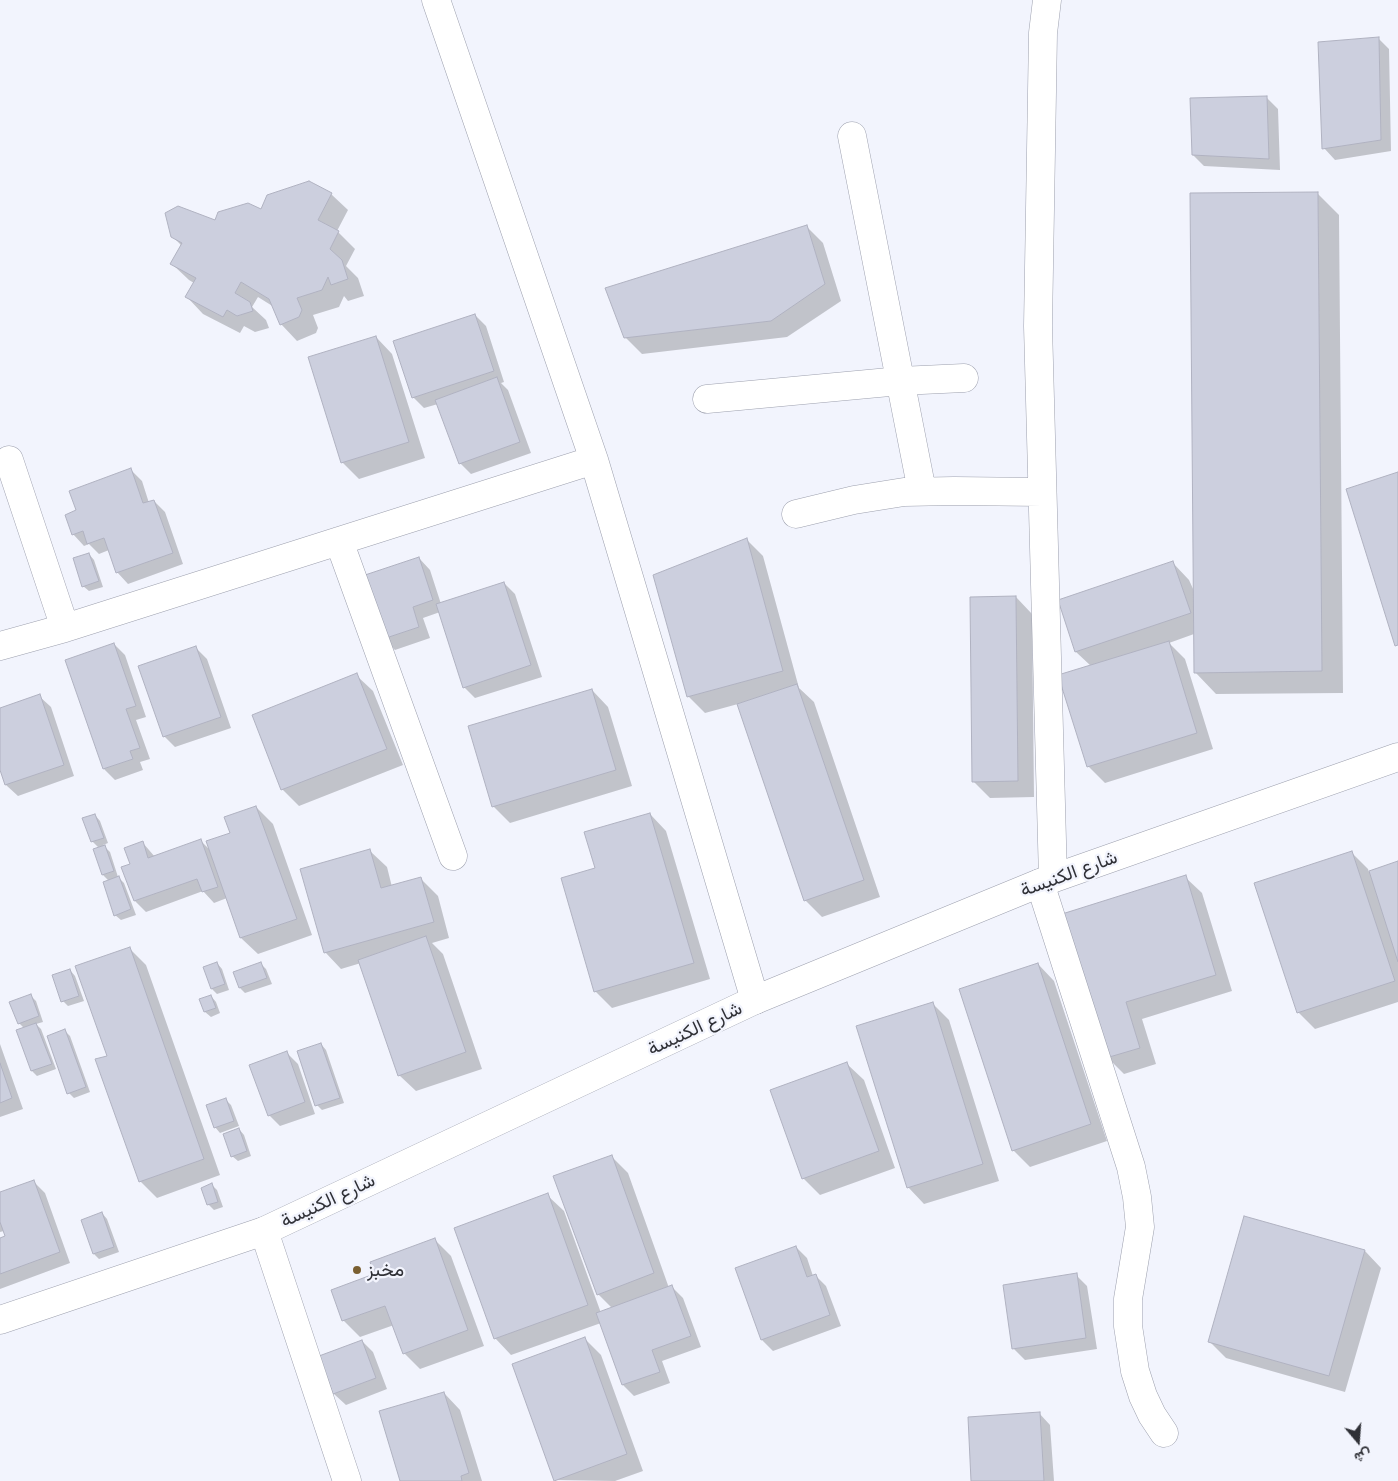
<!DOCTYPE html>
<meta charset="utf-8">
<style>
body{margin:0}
#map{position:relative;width:1398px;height:1481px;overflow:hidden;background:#f2f4fd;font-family:Figtree,Vazirmatn,sans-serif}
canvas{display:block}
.north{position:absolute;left:1333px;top:1416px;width:50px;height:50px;-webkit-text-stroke:4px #f2f4fd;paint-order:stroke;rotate:162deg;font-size:14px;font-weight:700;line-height:20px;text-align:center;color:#303137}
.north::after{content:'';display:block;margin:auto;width:18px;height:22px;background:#303137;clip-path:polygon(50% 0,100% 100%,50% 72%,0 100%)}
</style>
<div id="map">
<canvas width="1398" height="1481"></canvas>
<div class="north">ش</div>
</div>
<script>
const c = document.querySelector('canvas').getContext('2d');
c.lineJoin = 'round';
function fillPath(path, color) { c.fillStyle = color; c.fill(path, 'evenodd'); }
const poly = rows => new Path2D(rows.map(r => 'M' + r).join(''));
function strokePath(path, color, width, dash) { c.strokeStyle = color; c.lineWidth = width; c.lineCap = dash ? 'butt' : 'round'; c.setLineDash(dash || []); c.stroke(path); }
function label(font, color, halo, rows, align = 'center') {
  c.font = font + ' Figtree,Vazirmatn,sans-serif'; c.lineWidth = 4.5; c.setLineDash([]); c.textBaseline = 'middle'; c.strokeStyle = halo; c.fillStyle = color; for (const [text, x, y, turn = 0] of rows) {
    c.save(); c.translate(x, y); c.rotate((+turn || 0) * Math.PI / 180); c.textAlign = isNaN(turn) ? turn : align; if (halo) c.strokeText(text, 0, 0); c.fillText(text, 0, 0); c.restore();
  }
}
fillPath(poly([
 [1378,38,1389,49,1391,151,1335,160,1324,148],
 [1267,98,1278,109,1280,170,1204,166,1193,155],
 [1317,193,1339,215,1343,693,1216,694,1195,672,1194,634,1169,643,1185,659,1213,749,1105,783,1088,766,1091,666,1076,652,1059,601,1173,563,1189,580,1194,591],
 [331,194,348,210,337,231,355,249,346,266,358,278,364,296,348,301,344,296,339,307,313,315,318,328,316,333,297,341,281,324,274,307,258,297,252,307,266,320,269,328,255,332,244,326,240,333,203,314,187,297,194,283,189,280,172,264,182,246,172,236,216,221],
 [806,226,823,243,841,301,787,337,642,354,625,337],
 [475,315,486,326,504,382,501,383,508,390,531,453,471,474,460,463,438,404,424,408,413,397],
 [376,337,392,354,425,458,359,479,342,462],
 [131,470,142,481,149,503,154,501,165,512,183,564,128,584,117,572,109,550,99,554,89,544,84,546,73,534],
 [747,540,763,556,799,688,814,702,880,897,822,917,805,900,738,704,705,713,688,696],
 [89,554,94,560,103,587,89,591,83,586],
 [419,558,430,570,441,604,504,583,515,594,542,677,475,698,464,687,440,612,423,618,430,638,395,650,384,639],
 [1016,597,1032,614,1034,797,990,798,973,781],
 [114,644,125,655,146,717,136,720,150,759,140,762,143,770,115,780,104,769],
 [196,648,207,659,231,728,175,747,164,736],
 [356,675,373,691,403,765,299,806,282,789],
 [592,690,608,707,632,786,510,823,493,806],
 [39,696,51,707,74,776,18,796,6,785,0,766,0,709],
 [256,807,273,824,312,935,258,954,241,938,227,898,214,903,203,891,146,912,135,901,132,865,143,843,155,857,201,841,211,851,231,834],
 [650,814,666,831,710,979,612,1008,595,991,597,869],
 [95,815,100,821,108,843,103,845,110,852,118,877,124,883,136,915,121,920,115,915,109,881,103,875,94,850,99,848,92,841],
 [370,851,387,867,392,887,421,879,438,896,449,938,432,943,443,954,482,1069,416,1091,399,1075,361,963,341,969,325,952],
 [1351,852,1368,869,1369,872,1398,863,1398,1002,1315,1029,1298,1012],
 [1185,877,1202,893,1232,991,1142,1019,1156,1064,1124,1074,1107,1057,1063,914],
 [129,948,146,965,220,1175,157,1198,140,1181,108,1056],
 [217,963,222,969,229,990,217,994,212,989,204,967],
 [261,964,266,969,272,984,245,993,240,988,235,973],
 [1038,964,1054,981,1107,1141,1030,1167,1013,1150],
 [70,970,75,976,84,1001,68,1006,63,1001],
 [31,996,36,1001,43,1022,36,1024,41,1029,56,1069,37,1076,32,1071,18,1031,24,1028,19,1023],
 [211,996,216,1002,220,1013,211,1017,205,1012,201,999],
 [933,1004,949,1020,999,1181,924,1204,908,1187],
 [65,1031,70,1036,90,1092,74,1098,69,1093],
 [0,1044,23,1109,0,1117],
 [321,1044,326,1050,344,1103,322,1110,317,1105],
 [287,1053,298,1064,315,1114,280,1126,269,1115],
 [847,1064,864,1080,895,1168,820,1195,803,1178],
 [226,1100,231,1105,239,1126,220,1133,215,1127],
 [239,1129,244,1135,251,1156,238,1161,232,1156],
 [611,1156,628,1173,669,1288,672,1287,683,1298,701,1347,662,1361,670,1383,634,1396,623,1385,601,1323,511,1355,495,1338,547,1195,564,1211,601,1313,612,1308,598,1294],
 [34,1182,45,1193,70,1263,0,1289,0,1239,7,1237,4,1231,0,1232,0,1194],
 [212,1185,217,1190,223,1207,214,1210,208,1204],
 [102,1213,107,1219,119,1252,99,1259,94,1254,82,1220],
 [434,1239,451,1256,484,1346,420,1369,404,1353,394,1325,360,1337,343,1320,376,1275],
 [796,1247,807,1258,813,1276,815,1275,826,1286,841,1326,773,1351,762,1340,736,1269],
 [1365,1251,1381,1268,1345,1392,1226,1358,1210,1342],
 [1076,1275,1087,1286,1097,1349,1025,1360,1014,1349],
 [585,1339,601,1355,643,1471,615,1481,556,1480],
 [362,1341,373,1352,387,1389,346,1405,334,1394,321,1357],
 [444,1393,460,1410,482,1481,402,1481],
 [1039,1413,1050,1425,1054,1481,973,1481]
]), '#0003');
const building = poly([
 [1379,37,1381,140,1322,149,1318,42,1379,37],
 [1267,96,1269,159,1192,155,1190,98,1267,96],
 [309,181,332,193,318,220,339,231,330,249,342,260,348,279,331,285,328,277,322,290,297,298,302,310,299,317,280,325,269,299,241,282,235,293,250,302,253,311,237,316,227,310,223,317,185,297,196,278,170,264,182,243,171,237,165,213,178,206,215,220,218,212,248,203,261,209,267,195,309,181],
 [1318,192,1322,671,1194,673,1190,193,1318,192],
 [807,225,825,284,771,321,624,338,605,288,807,225],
 [475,314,494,371,412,398,393,341,475,314],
 [376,336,409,442,341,463,308,357,376,336],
 [497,377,520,442,459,464,435,400,497,377],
 [131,468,143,503,154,500,173,553,116,573,104,538,87,544,83,531,72,535,65,515,76,510,69,491,131,468],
 [1398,472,1398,645,1395,646,1346,489,1398,472],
 [747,538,783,671,687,697,653,575,747,538],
 [89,553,99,581,82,587,73,558,89,553],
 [419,557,433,600,413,607,419,627,383,639,362,576,419,557],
 [1173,561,1191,613,1075,652,1058,600,1173,561],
 [504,582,531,665,463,688,436,604,504,582],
 [1016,596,1018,781,972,782,970,597,1016,596],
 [1169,641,1197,733,1087,767,1058,675,1169,641],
 [114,643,136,706,126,709,140,748,130,751,133,759,103,769,65,660,114,643],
 [196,646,221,717,163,737,138,666,196,646],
 [357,673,387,749,281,790,252,715,357,673],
 [797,684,864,880,804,901,737,704,797,684],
 [592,689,616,770,492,807,468,726,592,689],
 [40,694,64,765,5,785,0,770,0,708,40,694],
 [256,806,297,919,240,938,206,841,230,833,224,817,256,806],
 [650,813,694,963,594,992,561,878,595,868,584,832,650,813],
 [95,814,104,838,91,842,82,818,95,814],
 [201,839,218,887,202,892,197,879,134,901,121,867,130,864,124,848,143,841,148,858,201,839],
 [105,845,114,871,102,875,93,849,105,845],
 [370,849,381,888,421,877,434,922,324,953,300,869,370,849],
 [1352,851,1395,981,1297,1013,1254,883,1352,851],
 [1398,861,1398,962,1369,871,1398,861],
 [1186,875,1216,975,1126,1002,1140,1048,1106,1058,1062,914,1186,875],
 [119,876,131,909,114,916,103,882,119,876],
 [426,936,466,1052,398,1076,358,960,426,936],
 [130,947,204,1159,139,1182,95,1059,107,1056,75,966,130,947],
 [217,962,225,984,211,989,203,967,217,962],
 [261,962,267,978,239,988,233,972,261,962],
 [1038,963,1091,1124,1012,1151,959,989,1038,963],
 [70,969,79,996,61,1002,52,975,70,969],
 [31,994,39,1016,18,1024,9,1002,31,994],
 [211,995,216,1008,204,1012,199,999,211,995],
 [933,1002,983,1164,907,1188,856,1026,933,1002],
 [36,1023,52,1064,31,1071,16,1030,36,1023],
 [65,1029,86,1087,67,1094,47,1036,65,1029],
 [321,1043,340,1098,315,1106,297,1051,321,1043],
 [287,1051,305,1102,268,1116,249,1065,287,1051],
 [847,1062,879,1151,802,1179,770,1090,847,1062],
 [0,1063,12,1098,0,1103,0,1063],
 [226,1098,234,1121,214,1128,206,1105,226,1098],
 [239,1128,247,1151,231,1157,223,1134,239,1128],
 [612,1155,654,1273,597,1295,553,1176,612,1155],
 [34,1180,60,1252,0,1274,0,1238,5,1236,0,1222,0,1192,34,1180],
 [212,1183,218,1202,207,1205,201,1188,212,1183],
 [548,1193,588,1305,494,1339,454,1228,548,1193],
 [102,1212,114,1247,93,1254,81,1220,102,1212],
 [1244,1216,1365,1250,1329,1376,1208,1342,1244,1216],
 [435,1238,468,1330,403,1354,385,1306,342,1321,331,1290,374,1274,370,1262,435,1238],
 [796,1246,807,1277,816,1274,830,1315,761,1340,735,1268,796,1246],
 [1077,1273,1086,1338,1012,1349,1003,1285,1077,1273],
 [672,1285,691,1336,652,1350,660,1372,622,1385,596,1313,672,1285],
 [585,1337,627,1454,554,1481,512,1364,585,1337],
 [362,1340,376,1378,333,1394,319,1356,362,1340],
 [444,1392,469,1473,461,1476,462,1481,400,1481,379,1411,444,1392],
 [1040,1412,1044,1481,971,1481,968,1417,1040,1412]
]);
fillPath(building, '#cccfde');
strokePath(building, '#b0b2c1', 1);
const street = poly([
 [436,0,594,460,755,1000],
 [1047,0,1043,33,1038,326,1053,878],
 [852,136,922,491],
 [707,399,900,381,964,378],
 [9,460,65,628],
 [796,514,854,500,904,492,954,491,1042,492],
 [339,541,453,856],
 [0,646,65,628,594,460],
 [1040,883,1131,1167,1137,1197,1140,1227,1128,1299,1128,1326,1135,1371,1143,1396,1152,1415,1164,1433],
 [264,1231,347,1481]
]);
const secondary = poly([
 [0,1320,264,1231,755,1000,1040,883,1398,757]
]);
strokePath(street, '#9da0ae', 29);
strokePath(secondary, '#9da0ae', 29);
strokePath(street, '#fff', 28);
strokePath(secondary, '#fff', 28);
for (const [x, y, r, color] of [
 [357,1270,5,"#7a5f31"]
]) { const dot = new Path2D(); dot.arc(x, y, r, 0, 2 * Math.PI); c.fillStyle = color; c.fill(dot); strokePath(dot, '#f2f4fd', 2); }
label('19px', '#303137', '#f2f4fd', [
 ["شارع الكنيسة",1069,874,-20],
 ["شارع الكنيسة",695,1029,-25],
 ["شارع الكنيسة",328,1201,-25]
]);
label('19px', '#303137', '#f2f4fd', [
 ["مخبز",367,1270]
], 'left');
</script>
